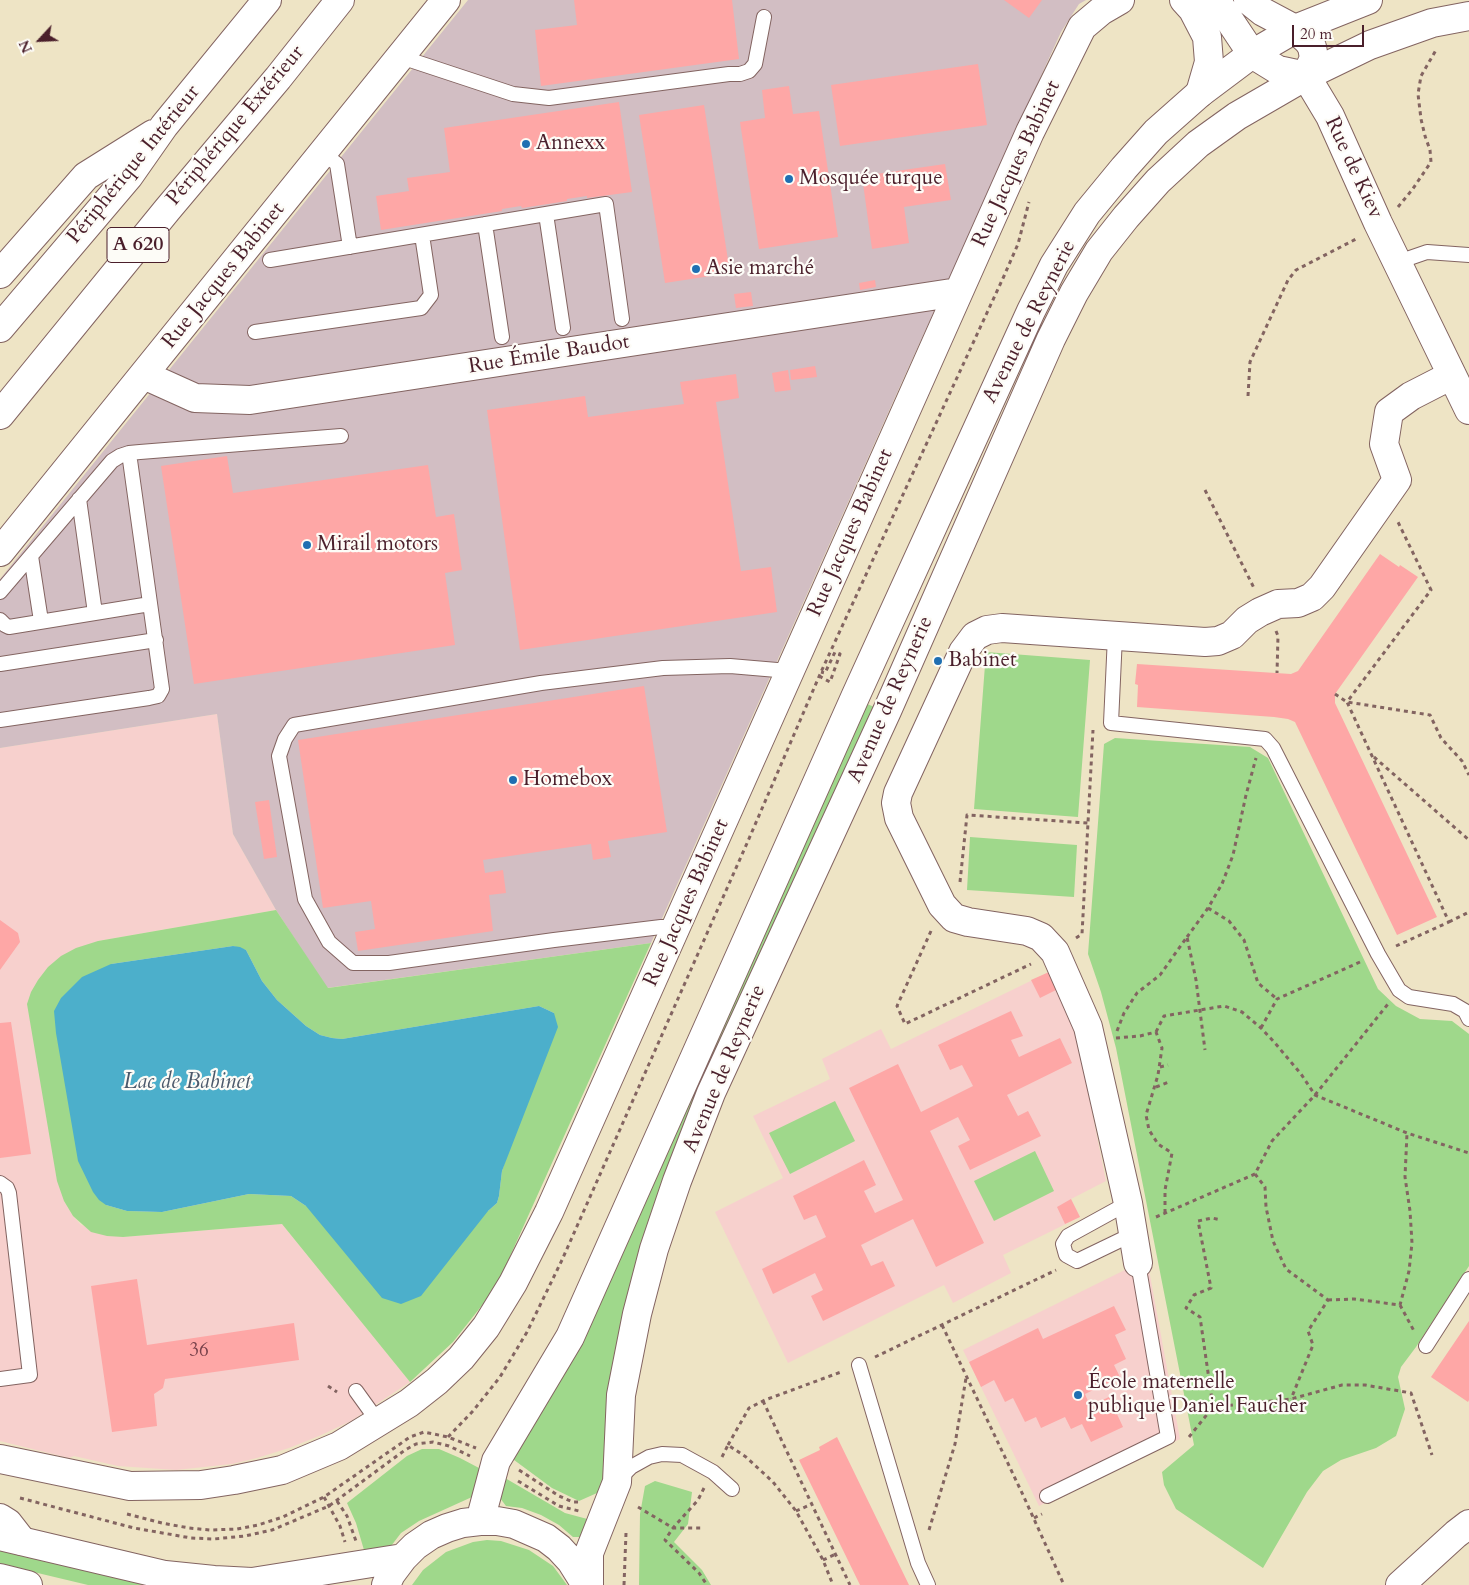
<!DOCTYPE html>
<meta charset="utf-8">
<style>
body{margin:0}
#map{position:relative;width:1469px;height:1585px;overflow:hidden;background:#eee4c5;font-family:Cardo,serif}
canvas{display:block}
.north{position:absolute;left:15px;top:15px;width:50px;height:50px;-webkit-text-stroke:4px #fdfcf7;paint-order:stroke;rotate:245deg;font-size:14px;font-weight:700;line-height:20px;text-align:center;color:#4a1f2b}
.north::after{content:'';display:block;margin:auto;width:18px;height:22px;background:#4a1f2b;clip-path:polygon(50% 0,100% 100%,50% 72%,0 100%)}
.scale{position:absolute;left:1292px;top:25px;width:72px;height:22px;box-sizing:border-box;border:2px solid #4a1f2b;border-top:0;padding-left:6px;font-size:15px;line-height:18px;white-space:nowrap;color:#4a1f2b;-webkit-text-stroke:4px #fdfcf7;paint-order:stroke}
</style>
<div id="map">
<canvas width="1469" height="1585"></canvas>
<div class="north">N</div>
<div class="scale">20 m</div>
</div>
<script>
const c = document.querySelector('canvas').getContext('2d');
c.lineJoin = 'round';
function fillPath(path, color) { c.fillStyle = color; c.fill(path, 'evenodd'); }
const poly = rows => new Path2D(rows.map(r => 'M' + r).join(''));
function strokePath(path, color, width, dash) { c.strokeStyle = color; c.lineWidth = width; c.lineCap = dash ? 'butt' : 'round'; c.setLineDash(dash || []); c.stroke(path); }
function label(font, color, halo, rows, align = 'center') {
  c.font = font + ' Cardo,serif'; c.lineWidth = 4.5; c.setLineDash([]); c.textBaseline = 'middle'; c.strokeStyle = halo; c.fillStyle = color; for (const [text, x, y, turn = 0] of rows) {
    c.save(); c.translate(x, y); c.rotate((+turn || 0) * Math.PI / 180); c.textAlign = isNaN(turn) ? turn : align; if (halo) c.strokeText(text, 0, 0); c.fillText(text, 0, 0); c.restore();
  }
}
fillPath(poly([
 [217,714,233,834,276,910,98,941,64,1201,73,1216,81,1225,123,1237,282,1224,410,1382,351,1421,319,1436,289,1448,257,1458,232,1464,176,1470,118,1466,74,1456,69,1458,0,1441,0,748],
 [1049,972,1075,1027,1106,1181,1071,1199,1080,1217,1003,1255,1011,1273,953,1303,944,1285,788,1363,715,1212,783,1178,753,1116,830,1079,822,1059,881,1029,891,1049],
 [1147,1259,1180,1439,1039,1506,963,1350]
]), '#f7d0cd');
fillPath(poly([
 [468,0,1086,0,1079,4,1061,32,901,384,651,943,327,988,276,910,233,834,217,714,0,748,0,579]
]), '#d2bec3');
fillPath(poly([
 [986,652,1090,660,1078,817,974,809],
 [865,703,881,710,692,1130,602,1493,597,1493,579,1501,552,1488,510,1457],
 [1115,738,1250,747,1268,758,1378,989,1396,1006,1420,1019,1452,1021,1469,1034,1469,1266,1416,1347,1401,1367,1398,1377,1405,1409,1396,1436,1376,1448,1341,1460,1323,1471,1307,1492,1263,1568,1176,1509,1164,1485,1162,1472,1194,1445,1116,1048,1101,992,1088,954,1104,744],
 [970,837,1077,845,1074,897,967,890],
 [276,910,328,988,651,943,502,1274,487,1299,453,1342,410,1382,282,1224,123,1237,107,1236,91,1232,73,1216,64,1201,57,1181,27,1004,31,992,38,980,48,967,61,956,76,948,98,941],
 [233,946,246,950,262,981,277,1000,306,1026,320,1035,332,1038,342,1039,539,1006,554,1013,502,1171,499,1196,497,1203,488,1211,306,1206,291,1196,249,1194,162,1212,127,1211,106,1205,111,964],
 [835,1101,855,1141,790,1174,769,1133],
 [1035,1151,1054,1191,994,1221,974,1181],
 [422,1449,439,1449,460,1458,479,1468,478,1485,472,1497,419,1521,401,1533,388,1550,364,1550,356,1523,347,1503,407,1456],
 [505,1478,565,1513,591,1520,585,1533,580,1537,573,1537,559,1525,541,1515,522,1508,506,1506,500,1498],
 [655,1481,692,1492,688,1524,674,1542,702,1570,711,1585,639,1585,640,1514,645,1486],
 [487,1540,501,1541,529,1550,553,1566,567,1585,412,1585,423,1570,446,1552,473,1542],
 [0,1548,165,1585,88,1585,0,1564]
]), '#9fd88b');
fillPath(poly([
 [233,946,240,947,246,950,262,981,277,1000,306,1026,320,1035,332,1038,342,1039,539,1006,554,1013,558,1027,502,1171,499,1196,497,1203,488,1211,421,1296,401,1304,382,1298,306,1206,291,1196,249,1194,162,1212,127,1211,106,1205,99,1200,93,1192,78,1161,56,1033,54,1011,61,998,82,977,111,964]
]), '#4cafcb');
fillPath(poly([
 [574,0,732,0,739,59,541,86,535,30,577,25],
 [1004,0,1042,0,1029,18],
 [978,64,987,125,840,146,831,85],
 [789,86,793,114,819,111,838,237,759,249,740,122,765,118,762,90],
 [619,102,632,192,587,198,587,196,567,199,567,201,522,208,521,206,502,209,502,211,381,230,376,196,409,191,407,178,450,172,444,128],
 [704,105,730,273,665,283,639,115],
 [945,164,951,200,904,207,909,243,872,249,862,176],
 [875,280,876,287,860,290,859,283],
 [751,292,753,306,736,308,734,294],
 [815,366,817,377,791,380,790,370],
 [788,370,791,390,775,392,772,373],
 [736,374,739,398,716,402,741,571,771,567,777,612,520,650,487,410,585,396,588,417,684,404,680,382],
 [227,456,233,493,428,465,436,517,454,514,462,570,445,573,455,645,194,684,161,466],
 [1380,554,1399,567,1400,565,1418,577,1335,694,1335,703,1437,917,1397,935,1295,722,1288,719,1274,717,1137,707,1138,685,1135,684,1137,664,1291,674,1298,671],
 [644,686,667,832,608,841,611,857,593,860,591,844,483,860,485,873,503,870,506,893,489,895,493,931,358,951,355,932,375,929,371,901,323,908,298,740],
 [269,800,277,857,264,859,255,802],
 [0,920,18,933,20,942,0,970],
 [1049,972,1058,989,1040,998,1031,980],
 [1011,1011,1023,1036,1011,1040,1019,1057,1060,1038,1072,1063,1007,1095,1018,1116,1028,1111,1041,1136,970,1170,958,1146,970,1140,958,1117,930,1131,984,1243,936,1267,913,1219,861,1245,871,1266,883,1261,895,1286,823,1321,811,1296,823,1290,815,1273,773,1294,762,1269,826,1237,816,1215,804,1220,793,1196,864,1160,876,1185,864,1191,875,1213,903,1200,849,1088,898,1064,921,1112,973,1086,962,1065,950,1070,938,1045],
 [11,1022,31,1154,0,1158,0,1023],
 [1071,1199,1080,1217,1065,1224,1057,1207],
 [137,1279,147,1345,294,1323,299,1360,165,1379,163,1388,154,1394,157,1426,112,1432,91,1286],
 [1114,1306,1126,1330,1115,1335,1126,1359,1114,1365,1120,1377,1085,1394,1090,1406,1109,1397,1123,1427,1091,1442,1082,1424,1071,1429,1065,1417,1041,1428,1036,1417,1025,1422,1013,1398,1005,1402,994,1380,981,1387,969,1362,1038,1328,1043,1339],
 [1469,1321,1469,1400,1468,1402,1431,1377],
 [837,1437,909,1585,860,1585,799,1460,820,1450,819,1447]
]), '#fea7a6');
const lane = poly([
 [401,57,513,94,549,98,729,74,740,74,749,71,755,64,764,17],
 [323,153,337,164,350,247],
 [546,214,563,328],
 [485,224,502,337],
 [270,260,606,204,622,319],
 [1398,262,1427,252,1469,255],
 [255,332,421,308,431,295,422,235],
 [79,499,95,613],
 [31,556,41,621],
 [0,592,112,461,120,456,129,453,140,452,341,436],
 [0,620,5,625,9,627,150,604],
 [1115,636,1111,723,1265,739,1273,748,1378,954,1399,990,1409,997,1453,1004,1465,1011,1469,1019],
 [0,664,156,640],
 [0,720,149,698,158,696,162,689,129,453],
 [676,927,661,927,554,940,389,963,353,963,329,942,305,899,279,756,285,739,294,725,541,683,663,668,730,666,777,670,788,675],
 [0,1183,7,1188,9,1193,30,1375,0,1379],
 [1128,1203,1068,1236,1063,1244,1066,1255,1077,1261,1133,1234],
 [1426,1346,1469,1279],
 [859,1365,918,1563,928,1585],
 [356,1391,379,1423],
 [619,1479,631,1467,649,1457,662,1454,682,1455,713,1472,732,1489],
 [1047,1496,1168,1437,1138,1263]
]);
const street = poly([
 [1184,0,1193,10,1207,37,1209,62,1200,93],
 [1216,0,1252,54,1278,70,1306,76],
 [1248,0,1263,12,1295,29,1308,41,1312,47,1314,58,1306,76],
 [1306,76,1330,116,1378,223,1469,410],
 [144,375,195,398,250,400,958,292],
 [0,552,446,0],
 [1138,1263,1128,1203,1088,1027,1055,952,1041,937,1027,931,968,922,954,918,942,905,899,818,896,803,898,793,963,652,975,636,987,630,1002,628,1205,642,1218,641,1232,635,1247,620,1260,612,1278,604,1298,603,1312,597,1322,587,1397,480,1384,444,1389,412,1411,396,1452,375],
 [0,1459,130,1486,201,1485,234,1480,282,1470,339,1446,409,1403,437,1381,461,1358,486,1327,513,1283,549,1212,1030,132,1082,27,1101,11,1120,0],
 [0,1518,8,1523,22,1541],
 [1400,1585,1456,1534,1469,1524]
]);
const secondary = poly([
 [480,1521,496,1461,570,1337,856,695,1031,311,1054,265,1087,213,1124,168,1156,132,1200,93,1252,54,1295,29,1368,0],
 [0,1536,165,1575,214,1580,252,1582,403,1558],
 [0,1578,28,1585],
 [386,1585,391,1574,403,1558,415,1546,431,1535,447,1528,463,1523,480,1521,497,1521,514,1524,546,1538,559,1548,571,1561,586,1585],
 [589,1585,589,1553,617,1482,621,1395,637,1314,654,1249,677,1181,711,1093,887,711,1051,339,1074,293,1099,251,1126,217,1158,181,1198,144,1237,116,1306,76,1370,45,1432,23,1469,16]
]);
const highway = poly([
 [0,274,86,176,153,134],
 [0,328,129,176,164,126,267,0],
 [0,415,167,210,278,78,340,0]
]);
strokePath(lane, '#836461', 16);
strokePath(street, '#836461', 30);
strokePath(secondary, '#836461', 30);
strokePath(highway, '#836461', 30);
strokePath(poly([
 [1398,207,1412,190,1431,162,1430,150,1425,136,1421,119,1418,94,1421,76,1436,50],
 [1248,396,1250,362,1288,280,1296,270,1358,238],
 [1205,490,1254,588],
 [1276,631,1278,636,1277,673],
 [819,676,830,682,840,654,835,652,825,673,821,672],
 [1335,694,1347,702,1430,715,1441,738,1462,761,1469,775],
 [1374,757,1469,840],
 [960,882,967,815,1088,823],
 [1208,908,1229,921,1244,940,1258,983,1277,999],
 [1449,922,1469,912],
 [931,931,897,1006,905,1024,1031,964],
 [1187,937,1208,908,1222,884,1233,855,1246,795,1256,758],
 [1076,938,1082,934,1093,730],
 [1396,946,1449,922,1347,702,1431,590,1398,522],
 [1261,1028,1277,999,1360,962],
 [1117,1031,1124,1013,1137,993,1160,975,1187,937,1196,980,1205,1050],
 [1156,1032,1164,1016,1224,1006,1242,1012,1261,1028,1275,1043,1301,1074,1315,1095,1407,1133,1469,1153],
 [1116,1038,1140,1036,1156,1032,1162,1048,1158,1075,1146,1115,1149,1130,1158,1144,1172,1153,1165,1190,1165,1213],
 [1160,1067,1168,1065],
 [1156,1087,1169,1082],
 [1255,1174,1265,1187,1266,1207,1273,1241,1286,1269,1328,1300,1308,1331,1313,1345,1291,1399],
 [1156,1217,1255,1174,1272,1141,1315,1095,1388,1004],
 [1328,1300,1354,1299,1400,1305,1409,1271,1412,1243,1410,1211,1405,1177,1407,1133],
 [1400,1305,1414,1331],
 [942,1325,1023,1495,1064,1585],
 [875,1357,1056,1270],
 [328,1386,337,1392],
 [763,1401,850,1585],
 [1213,1407,1291,1399,1342,1385,1365,1385,1411,1393,1432,1455],
 [448,1437,473,1411,500,1377,527,1332,562,1260,748,841,821,672,1004,276,1018,244,1029,202],
 [1189,1437,1213,1407,1200,1317,1186,1308,1194,1295,1211,1288,1198,1221,1212,1218,1221,1220],
 [728,1445,749,1408,765,1400,841,1372],
 [722,1457,728,1445,746,1457,773,1482,796,1511,823,1560,833,1585],
 [519,1470,559,1496,573,1502,581,1502],
 [518,1481,559,1506,579,1511],
 [704,1488,698,1500,673,1528,665,1540,699,1573,707,1585],
 [324,1497,340,1526,345,1542],
 [20,1498,134,1528,191,1538,214,1539,245,1536,272,1530,329,1506,405,1450,416,1444,433,1442,449,1446,470,1456],
 [337,1501,347,1516,356,1541],
 [638,1507,673,1528,701,1528],
 [796,1511,812,1504],
 [127,1514,162,1523,189,1528,210,1530,237,1529,258,1525,283,1517,324,1497,410,1437,424,1432,448,1437,476,1448],
 [1034,1518,1042,1514],
 [929,1530,955,1444,966,1378],
 [823,1560,836,1554],
 [624,1585,626,1533]
]), '#836461', 3, [4, 4]);
strokePath(lane, '#fff', 14);
strokePath(street, '#fff', 28);
strokePath(secondary, '#fff', 28);
strokePath(highway, '#fff', 28);
for (const [x, y, r, color] of [
 [526,144,5,"#1f6fb2"],
 [789,179,5,"#1f6fb2"],
 [696,269,5,"#1f6fb2"],
 [307,545,5,"#1f6fb2"],
 [938,661,5,"#1f6fb2"],
 [513,780,5,"#1f6fb2"],
 [1078,1395,5,"#1f6fb2"]
]) { const dot = new Path2D(); dot.arc(x, y, r, 0, 2 * Math.PI); c.fillStyle = color; c.fill(dot); strokePath(dot, '#fdfcf7', 2); }
label('19px', '#77414a', null, [
 ["36",199,1352]
]);
for (const [x, y, w] of [
 [138,245,62]
]) { const box = new Path2D(); box.roundRect(x - w / 2, y - 17.5, w, 35, 4); c.fillStyle = '#fdfcf7'; c.fill(box); strokePath(box, '#4a1f2b', 1); }
label('bold 20px', '#4a1f2b', null, [
 ["A 620",138,245]
]);
label('21px', '#4a1f2b', '#fdfcf7', [
 ["Périphérique Extérieur",236,126,-50],
 ["Rue Jacques Babinet",1017,164,-65],
 ["Périphérique Intérieur",134,165,-51],
 ["Rue de Kiev",1353,168,65],
 ["Rue Jacques Babinet",224,276,-51],
 ["Avenue de Reynerie",1030,322,-63],
 ["Rue Émile Baudot",549,355,-9],
 ["Rue Jacques Babinet",851,533,-66],
 ["Avenue de Reynerie",891,700,-66],
 ["Rue Jacques Babinet",687,903,-66],
 ["Avenue de Reynerie",725,1069,-67]
]);
label('21px', '#4a1f2b', '#fdfcf7', [
 ["Annexx",536,144],
 ["Mosquée turque",799,179],
 ["Asie marché",706,269],
 ["Mirail motors",317,545],
 ["Babinet",948,661],
 ["Homebox",523,780],
 ["École maternelle",1088,1383],
 ["publique Daniel Faucher",1088,1407]
], 'left');
label('italic 22px', '#4b596b', '#fdfcf7', [
 ["Lac de Babinet",187,1083]
]);
</script>
